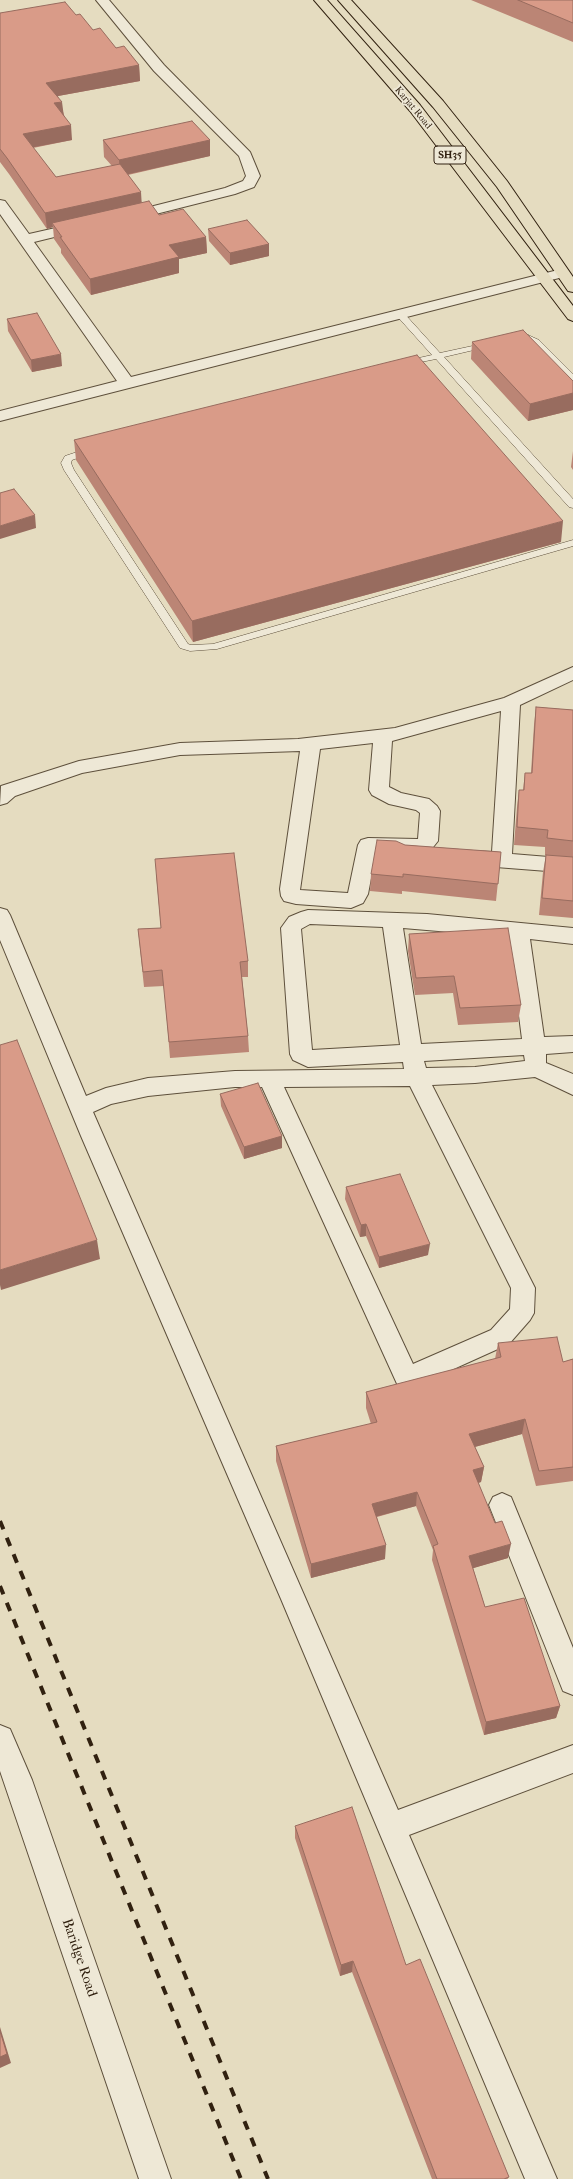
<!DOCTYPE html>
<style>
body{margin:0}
canvas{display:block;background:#e5dcc0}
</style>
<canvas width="573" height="2179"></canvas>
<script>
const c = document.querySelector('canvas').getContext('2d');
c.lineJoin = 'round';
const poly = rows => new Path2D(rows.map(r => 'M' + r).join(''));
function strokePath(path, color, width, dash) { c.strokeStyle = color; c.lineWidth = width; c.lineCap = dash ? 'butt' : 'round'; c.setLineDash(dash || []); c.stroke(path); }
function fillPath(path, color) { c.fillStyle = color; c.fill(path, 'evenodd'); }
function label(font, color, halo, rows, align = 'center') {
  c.font = font + ' "IM FELL French Canon",serif'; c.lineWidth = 3.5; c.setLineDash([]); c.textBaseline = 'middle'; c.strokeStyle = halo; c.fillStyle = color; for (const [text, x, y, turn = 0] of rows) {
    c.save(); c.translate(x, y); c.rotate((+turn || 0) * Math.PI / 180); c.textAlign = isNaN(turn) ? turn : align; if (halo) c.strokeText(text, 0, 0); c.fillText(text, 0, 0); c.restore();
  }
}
const lane = poly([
 [399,310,402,311,440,353,491,342,491,346,444,357,573,499,573,508,569,507,436,359,401,366,401,362,432,355,396,315,395,313,399,310],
 [528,335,539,340,573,374,573,382,570,381,533,344,512,338,517,335,528,335],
 [92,447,95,448,95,452,72,460,71,463,74,470,188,644,191,645,213,644,573,540,573,546,217,649,190,651,180,648,64,470,61,463,65,456,92,447]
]);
const street = poly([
 [96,0,109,0,164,65,250,152,260,176,254,187,235,194,132,220,122,220,120,217,122,214,225,188,243,181,246,176,239,156,154,71,96,0],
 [0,200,5,201,29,234,82,222,87,223,89,226,87,229,34,242,131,377,562,269,567,270,569,273,567,276,0,421,0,411,117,381,0,214,0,200],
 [573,667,573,680,520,705,512,854,573,859,573,873,470,865,463,863,460,858,463,853,470,851,492,852,501,711,392,741,389,787,401,793,429,799,437,806,440,811,438,841,430,851,423,853,376,852,368,894,363,903,351,908,296,904,284,901,281,896,280,889,300,751,180,755,82,773,15,796,7,803,0,805,1,786,79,761,180,743,298,739,395,728,504,698,573,667],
 [373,743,369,790,372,795,389,804,416,810,420,813,418,839,368,838,361,840,358,845,348,893,300,890,320,749,373,743],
 [0,908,7,910,10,915,86,1096,106,1088,148,1078,235,1071,404,1069,403,1062,308,1067,293,1060,290,1054,281,928,289,917,301,912,308,910,427,914,573,928,573,944,530,939,544,1037,573,1036,573,1052,546,1054,546,1063,573,1074,573,1095,535,1077,475,1083,432,1085,535,1288,534,1313,530,1320,509,1344,416,1386,407,1389,398,1386,262,1087,235,1087,148,1096,111,1104,93,1112,398,1810,573,1745,573,1773,409,1835,557,2179,525,2179,281,1599,81,1136,0,940,0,908],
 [310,924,383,927,400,1045,312,1050,301,929,310,924],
 [403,928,509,937,522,1039,421,1044,403,928],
 [524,1055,525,1061,475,1067,426,1068,424,1061,524,1055],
 [410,1086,511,1288,510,1309,491,1330,413,1364,284,1087,410,1086],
 [502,1493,511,1497,573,1648,573,1695,563,1691,489,1505,493,1497,502,1493],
 [0,1725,10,1729,32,1780,171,2179,139,2179,0,1771,0,1725]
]);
const primary = poly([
 [314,0,327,0,420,105,573,306,573,321,568,319,410,111,314,0],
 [338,0,351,0,443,101,507,181,573,277,573,292,568,291,497,187,433,107,338,0]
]);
strokePath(lane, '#5e503c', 1);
strokePath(street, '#5e503c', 2);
strokePath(primary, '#312110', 2);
fillPath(lane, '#eee8d6');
fillPath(street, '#eee8d6');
fillPath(primary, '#e5dcc0');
strokePath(poly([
 [0,1521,268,2179],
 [0,1586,241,2179]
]), '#312110', 4, [9, 9]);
fillPath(poly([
 [471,0,573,0,573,42],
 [0,13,76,15,93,30,139,65,140,81,58,96,72,140,33,148,56,177,112,166,104,157,103,140,210,140,210,156,128,175,142,203,159,215,206,237,207,253,179,259,179,273,91,295,61,253,61,249,54,239,53,227,47,229,9,174,0,162],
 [208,229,269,244,269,256,230,265,209,241],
 [7,319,62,366,32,372,8,331],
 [472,342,573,381,573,410,528,421,471,359],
 [74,440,561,542,193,642,76,460],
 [573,451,573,470,571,467],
 [536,707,573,710,573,918,539,915,543,872,546,855,545,855,545,847,514,845,517,807,519,790,523,790,525,773,531,773,534,725],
 [405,845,501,852,496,901,402,891,402,894,370,891,371,874],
 [156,874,248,961,248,977,242,977,248,1036,249,1052,170,1058,164,986,144,987,138,929,161,928],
 [409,934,521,1005,518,1022,458,1025,453,993,415,995,408,951],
 [220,1094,282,1136,282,1148,244,1159,221,1106],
 [346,1187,428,1255,379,1268,366,1236,360,1237,345,1199],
 [498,1343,563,1362,573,1359,573,1481,536,1486,522,1434,475,1447,484,1467,481,1482,478,1483,508,1558,473,1568,485,1607,560,1706,556,1718,484,1735,432,1560,433,1550,416,1506,377,1517,385,1559,311,1578,276,1461,276,1446,371,1424,366,1408,366,1392,495,1359],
 [295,1826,406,1965,508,2179,432,2179,352,1972,340,1976,295,1838]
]), '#bb8575');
fillPath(poly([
 [139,65,140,81,47,98,46,83],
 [62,102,64,117,54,103],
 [71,125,72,140,24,149,23,134],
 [210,140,210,156,120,176,119,160],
 [141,192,142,208,52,223,53,227,47,229,45,213],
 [206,237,207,253,179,259,179,273,91,295,90,279,169,245],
 [269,244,269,256,230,265,230,253],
 [61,354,62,366,32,372,31,360],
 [573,393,573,410,528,421,530,404],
 [35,515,36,528,0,539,0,526],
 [563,521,561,542,193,642,192,621],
 [282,1136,282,1148,244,1159,244,1147],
 [366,1224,366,1236,360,1237,361,1225],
 [97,1240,100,1259,1,1290,0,1285,0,1270],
 [430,1244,428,1255,379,1268,379,1257],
 [525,1419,522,1434,467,1449,469,1434],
 [484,1467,481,1482,471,1485,473,1470],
 [417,1492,416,1506,371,1518,372,1504],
 [511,1544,508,1558,467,1570,469,1556],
 [386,1545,385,1559,311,1578,311,1564],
 [560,1706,556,1718,484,1735,486,1722],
 [353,1961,352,1972,340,1976,341,1965],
 [0,2027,11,2063,0,2068]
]), '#986c5f');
const building = poly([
 [518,0,573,0,573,23,518,0],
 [65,2,76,15,80,14,93,30,100,28,116,48,124,46,139,65,46,83,62,102,54,103,71,125,23,134,56,177,120,164,141,192,45,213,7,158,0,149,0,13,65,2],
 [192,121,210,140,119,160,103,140,192,121],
 [149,201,159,215,183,209,206,237,169,245,179,257,90,279,60,237,62,237,52,223,149,201],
 [247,220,269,244,230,253,208,229,247,220],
 [37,313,61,354,31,360,7,319,37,313],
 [523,330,573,381,573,393,530,404,472,342,523,330],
 [417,355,563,521,192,621,74,440,417,355],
 [14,489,35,515,0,526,0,493,14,489],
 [536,707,573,710,573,841,547,838,548,830,517,827,519,790,524,790,525,773,532,773,536,707],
 [377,840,396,841,405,845,501,852,498,884,403,874,403,877,371,874,377,840],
 [234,853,248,961,240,962,248,1036,169,1042,162,970,143,972,138,929,161,928,155,859,234,853],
 [546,855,573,857,573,901,542,898,546,855],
 [508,928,521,1005,460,1008,454,976,416,978,409,934,508,928],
 [17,1040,97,1240,0,1270,0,1045,17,1040],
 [258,1083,282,1136,244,1147,220,1094,258,1083],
 [400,1174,430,1244,379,1257,366,1224,361,1225,346,1187,400,1174],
 [557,1337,563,1362,573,1359,573,1467,539,1471,525,1419,469,1434,484,1467,473,1470,495,1523,502,1521,511,1544,469,1556,485,1607,524,1598,560,1706,486,1722,433,1546,438,1544,417,1492,372,1504,386,1545,311,1564,276,1446,377,1422,366,1392,501,1357,498,1343,557,1337],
 [352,1807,406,1965,420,1959,509,2177,504,2179,437,2179,353,1961,341,1965,295,1826,352,1807],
 [0,2031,7,2054,0,2057,0,2031]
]);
fillPath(building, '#d99b88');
strokePath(building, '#986c5f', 1);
label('10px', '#312110', '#eee8d6', [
 ["Karjat Road",413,108,50]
]);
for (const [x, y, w] of [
 [450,155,32]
]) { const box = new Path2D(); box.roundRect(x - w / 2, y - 9, w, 18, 3); c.fillStyle = '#eee8d6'; c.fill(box); strokePath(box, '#312110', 1); }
label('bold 11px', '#312110', null, [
 ["SH35",450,155]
]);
label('14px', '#312110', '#eee8d6', [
 ["Baridge Road",79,1958,71]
]);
</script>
